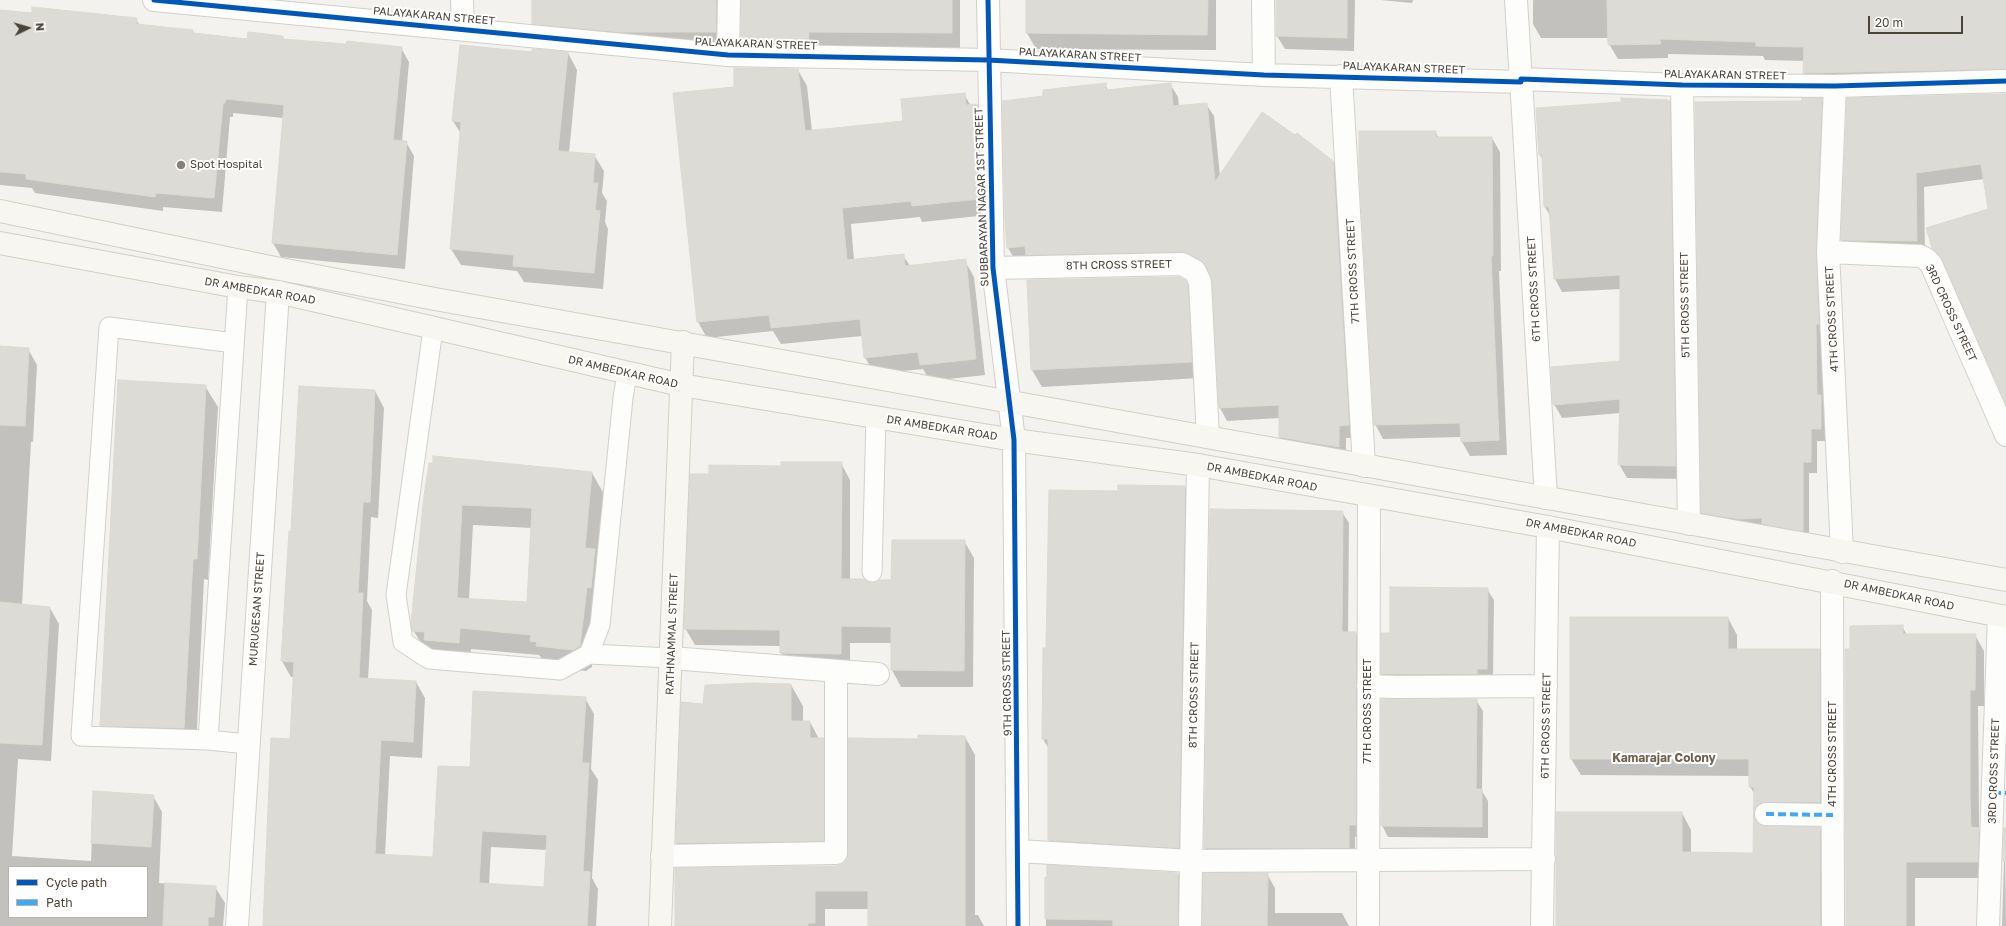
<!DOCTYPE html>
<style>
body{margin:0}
#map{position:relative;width:2006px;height:926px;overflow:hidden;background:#f3f2ee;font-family:"Golos Text",sans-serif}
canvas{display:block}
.legend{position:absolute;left:8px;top:866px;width:140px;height:52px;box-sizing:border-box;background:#fff;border:1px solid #b7b4af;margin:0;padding:5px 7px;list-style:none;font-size:12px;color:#4b4438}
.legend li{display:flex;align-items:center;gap:8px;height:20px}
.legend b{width:20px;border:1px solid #b7b4af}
.north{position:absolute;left:8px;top:8px;width:40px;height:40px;-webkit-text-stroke:3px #fff;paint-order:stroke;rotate:85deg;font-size:11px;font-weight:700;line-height:16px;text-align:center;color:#4b4438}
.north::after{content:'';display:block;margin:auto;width:14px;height:18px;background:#4b4438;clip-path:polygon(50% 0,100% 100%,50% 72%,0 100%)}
.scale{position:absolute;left:1868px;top:16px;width:95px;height:18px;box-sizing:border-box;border:2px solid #4b4438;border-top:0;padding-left:5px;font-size:12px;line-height:14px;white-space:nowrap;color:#4b4438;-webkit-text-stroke:3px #fff;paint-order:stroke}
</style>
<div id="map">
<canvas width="2006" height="926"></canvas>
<ul class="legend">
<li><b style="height:5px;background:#0057b8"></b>Cycle path</li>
<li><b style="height:5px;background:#3fa9f5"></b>Path</li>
</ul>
<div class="north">N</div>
<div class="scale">20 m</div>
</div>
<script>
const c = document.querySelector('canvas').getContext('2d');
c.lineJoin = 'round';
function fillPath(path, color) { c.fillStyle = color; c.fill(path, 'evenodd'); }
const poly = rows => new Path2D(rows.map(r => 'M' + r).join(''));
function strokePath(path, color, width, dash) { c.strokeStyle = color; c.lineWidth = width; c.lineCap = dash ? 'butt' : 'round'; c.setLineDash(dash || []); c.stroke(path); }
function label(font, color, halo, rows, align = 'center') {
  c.font = font + ' "Golos Text",sans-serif'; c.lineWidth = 4; c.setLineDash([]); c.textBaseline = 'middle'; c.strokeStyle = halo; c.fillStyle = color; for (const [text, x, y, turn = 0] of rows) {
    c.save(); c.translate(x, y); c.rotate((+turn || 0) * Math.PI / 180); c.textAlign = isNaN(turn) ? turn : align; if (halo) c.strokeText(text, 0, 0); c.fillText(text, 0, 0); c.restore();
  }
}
fillPath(poly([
 [533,0,960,0,960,48,817,47,751,58,742,42,742,4,738,3,724,48,542,39,533,23],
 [1027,0,1216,0,1216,50,1036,49,1027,33],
 [1277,0,1355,0,1354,51,1285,49,1277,36],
 [1380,0,1413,0,1412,3],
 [1533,0,2006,0,2006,83,1812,88,1804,73,1805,61,1765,60,1763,56,1668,54,1668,58,1618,59,1609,44,1609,38,1541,38,1533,24],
 [0,11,136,19,140,26,192,31,194,35,248,41,283,37,284,40,401,48,409,62,402,142,406,142,414,156,405,269,281,257,273,243,283,118,233,113,233,117,230,117,222,212,163,207,163,211,35,193,32,188,0,185],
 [461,46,533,54,568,53,577,70,569,153,594,155,604,171,602,193,607,201,605,222,608,229,603,289,524,282,517,271,461,265,451,249,461,134,453,121],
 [798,70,807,86,812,131,904,122,964,94,971,106,977,105,986,121,988,215,922,222,920,217,851,224,854,260,903,255,910,266,965,261,974,277,985,375,930,381,923,369,874,374,865,357,862,336,781,344,773,331,707,338,698,322,735,88],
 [1105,84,1108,90,1170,84,1178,97,1179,107,1206,104,1214,116,1220,176,1333,161,1340,174,1356,438,1346,438,1346,459,1288,450,1280,437,1280,418,1227,421,1220,408,1213,281,1209,273,1190,264,1016,261,1008,248,1044,97],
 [2006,94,2006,401,1948,270,1941,263,1933,248,1989,210,1984,179,1924,187,1925,255,1850,254,1842,240,1848,99],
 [1821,99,1828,111,1822,335,1824,401,1827,407,1827,441,1817,441,1817,473,1809,473,1809,542,1709,524,1702,513,1803,102],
 [1669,101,1676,114,1683,479,1627,478,1619,464,1620,413,1562,418,1554,404,1621,362,1621,289,1562,292,1555,279,1550,216,1545,207,1543,160,1540,155,1537,109],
 [1435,132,1439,138,1492,138,1500,152,1501,271,1499,271,1507,455,1470,456,1462,442,1461,437,1383,439,1375,424],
 [1028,281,1185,281,1194,298,1200,378,1042,387,1032,370],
 [0,347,28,349,37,365,33,442,31,442,22,605,50,608,59,624,51,761,18,759,12,856,91,861,94,792,153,796,162,812,159,883,215,887,225,903,223,926,0,926],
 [9,867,147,867,147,917,9,917],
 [205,386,218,407,208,580,204,579,196,749,113,746,101,725],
 [375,391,384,408,378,518,371,517,367,601,372,610,368,680,416,682,425,698,422,758,390,756,385,856,434,858,471,768,585,698,594,714,591,769,598,780,592,878,598,889,596,926,264,926,291,740,295,677,291,677,282,661,292,532],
 [491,847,547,850,545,888,489,885],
 [841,463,850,480,850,580,872,584,892,581,964,541,974,558,973,687,901,687,892,670,892,643,850,643,850,670,790,669,781,653,781,646,695,645,685,628,710,475,782,467],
 [592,473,604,494,598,556,592,667,586,671,549,667,539,655,471,649,470,664,426,651,413,630,425,496],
 [473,525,532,528,528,603,469,600],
 [1185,487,1193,502,1187,862,1057,855,1049,840,1049,749,1043,739,1047,649,1119,492],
 [1211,510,1342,512,1349,523,1348,633,1356,633,1362,645,1362,837,1355,837,1355,859,1212,860,1205,848],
 [1487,589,1494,600,1493,680,1389,685,1382,674,1391,634],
 [1728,618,1737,635,1737,650,1819,650,1829,666,1829,818,1765,824,1764,827,1820,828,1829,845,1829,926,1557,926,1682,813,1691,830,1691,853,1754,854,1755,794,1750,787,1750,776,1581,775,1571,759],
 [1902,626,1907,635,1975,635,1984,651,1984,706,1978,706,1979,814,1979,830,1988,845,1987,878,1915,878,1915,926,1846,926,1851,650],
 [791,685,803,706,803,722,810,722,819,739,823,739,835,760,835,861,689,864,677,843,682,704,704,705],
 [1476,700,1483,711,1482,791,1488,801,1488,838,1388,837,1382,825],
 [965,737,975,755,975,915,978,915,984,926,869,926,869,909,825,909,825,926,676,926,843,865,848,860,919,740],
 [2005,829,2006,926,2002,926],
 [1178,874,1186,887,1185,926,1046,926,1046,878],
 [1267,874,1275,888,1275,913,1342,913,1349,926,1203,926]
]), '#0003');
const building = poly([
 [532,0,716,0,716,32,620,32,532,24,532,0],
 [741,0,952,0,952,33,809,32,808,44,741,43,741,0],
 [1026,0,1208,0,1207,35,1026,33,1026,0],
 [1276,0,1347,0,1347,38,1276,36,1276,0],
 [1607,0,2006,0,2006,69,1803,73,1804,47,1756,46,1756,42,1660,39,1661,44,1608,45,1607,0],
 [32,7,137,18,136,24,193,30,193,33,247,39,248,32,283,36,283,39,346,44,347,41,402,47,393,140,407,141,397,255,272,243,284,105,226,99,225,103,223,103,214,198,156,193,155,197,26,179,26,174,0,172,0,10,32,13,32,7],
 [460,45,532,52,532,49,568,52,558,151,595,154,593,183,598,183,595,210,600,211,594,273,513,266,514,255,450,249,461,122,452,121,460,45],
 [734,68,798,69,805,131,903,121,901,99,965,93,966,105,977,104,979,199,912,206,911,201,842,208,847,260,904,254,905,266,966,259,976,359,920,365,918,352,864,358,860,319,771,328,769,315,697,322,673,93,734,87,734,68],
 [1106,83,1106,90,1171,83,1173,106,1207,103,1215,182,1262,112,1295,135,1297,133,1333,161,1349,425,1339,426,1339,447,1279,437,1279,405,1219,408,1212,281,1206,266,1201,260,1182,252,1026,255,1025,246,1007,248,1005,221,1002,101,1043,96,1043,90,1106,83],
 [2006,94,2006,404,1942,259,1932,248,1926,228,1988,209,1981,164,1916,173,1917,241,1841,240,1847,98,2006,94],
 [1621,98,1669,100,1670,102,1676,466,1618,465,1620,399,1553,405,1551,367,1620,361,1620,275,1554,279,1549,207,1544,207,1542,155,1539,155,1536,108,1621,102,1621,98],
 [1802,98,1822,98,1816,251,1819,324,1816,324,1817,395,1821,395,1821,429,1811,429,1811,462,1803,462,1803,531,1800,531,1762,524,1762,518,1738,519,1701,513,1695,102,1802,101,1802,98],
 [1359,131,1436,131,1436,137,1492,137,1493,256,1491,256,1499,440,1461,442,1460,423,1374,425,1359,167,1359,131],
 [1179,277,1185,280,1188,285,1192,362,1031,370,1027,280,1179,277],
 [0,346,29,348,25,426,0,425,0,346],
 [118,380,206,385,197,559,193,559,184,728,100,726,118,380],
 [299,386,375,390,370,502,363,502,358,593,363,593,359,678,416,681,413,742,381,740,375,854,433,857,438,766,470,767,473,691,586,697,582,763,589,763,583,871,590,872,587,926,263,926,271,738,290,739,294,662,281,661,289,531,291,531,299,386],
 [482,831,547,835,544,887,479,883,482,831],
 [433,456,592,472,585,548,595,549,591,588,587,587,580,646,573,650,536,646,537,642,530,641,531,635,460,628,459,643,424,640,425,632,412,631,411,623,424,496,429,463,433,463,433,456],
 [462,505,532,508,527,602,457,598,462,505],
 [781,462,842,462,841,579,864,579,872,583,880,580,891,580,892,540,965,540,964,671,891,670,891,627,841,626,841,654,780,653,780,630,684,629,690,474,709,474,709,465,781,466,781,462],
 [1118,485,1185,486,1179,848,1048,840,1048,739,1042,739,1043,648,1046,648,1049,490,1118,491,1118,485],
 [1210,509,1343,511,1342,632,1356,632,1356,825,1349,825,1349,848,1204,848,1210,509],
 [1390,587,1488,588,1487,669,1477,669,1477,674,1381,674,1381,633,1390,633,1390,587],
 [0,602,50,607,42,745,0,743,0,602],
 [1570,617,1728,617,1728,649,1820,649,1820,802,1766,802,1760,803,1756,807,1754,814,1755,820,1759,824,1765,826,1820,827,1820,926,1556,926,1556,812,1682,812,1682,852,1753,853,1754,787,1749,787,1749,759,1570,759,1570,617],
 [1903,625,1903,634,1976,634,1975,690,1970,690,1970,796,1971,827,1979,828,1978,862,1906,862,1906,926,1846,926,1845,649,1850,649,1850,626,1903,625],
 [754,683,791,684,791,721,810,721,810,738,824,738,824,841,676,843,681,702,703,704,705,685,754,683],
 [1381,699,1477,699,1476,789,1482,789,1482,827,1381,826,1381,699],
 [918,735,965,736,965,926,868,926,868,891,815,891,815,923,808,923,808,926,675,926,675,868,836,866,843,864,847,859,848,853,848,738,918,739,918,735],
 [93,791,154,795,151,847,91,843,93,791],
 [2004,828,2006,828,2006,861,2003,862,2004,828],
 [1047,865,1178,873,1178,926,1113,926,1113,920,1045,919,1045,877,1047,877,1047,865],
 [1203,873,1268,873,1267,926,1202,926,1203,873],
 [165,883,216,886,214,917,208,917,208,926,163,926,165,883]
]);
fillPath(building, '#dddbd6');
strokePath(building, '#dcd9d3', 1);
const lane = poly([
 [433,329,396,595,403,642,429,659,560,670,589,654,600,625,623,398,627,373],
 [234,343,109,327,81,736,208,740,248,744],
 [872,572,876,417],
 [589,654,671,658],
 [208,740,238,287]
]);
const street = poly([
 [154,0,728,55,988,60,1264,75,1521,82,1521,79,1682,85,1835,86,2006,81],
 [462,0,463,29],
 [988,0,993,268,1014,440,1018,926],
 [1263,0,1264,75],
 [1516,0,1521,82],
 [728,55,729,0],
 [1341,76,1364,466],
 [1521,79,1546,498],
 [1682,85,1689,524],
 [1835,86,1828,252,1842,552],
 [1828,252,1920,256,1926,259,1931,264,2006,435],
 [993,268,1182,264,1195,271,1200,282,1208,437],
 [1832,581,1833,926],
 [671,658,878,674],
 [1368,686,1396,687,1546,686],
 [1766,814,1833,815],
 [1018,851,1191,861,1544,859],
 [662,856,836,853,836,671],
 [237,926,278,292],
 [1190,926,1198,465],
 [1368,926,1369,496],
 [1542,926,1548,527],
 [1988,926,1999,616]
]);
const secondary = poly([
 [0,211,270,267,435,299,2006,580],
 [0,243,238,287,278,292,681,385,1014,440,1198,465,1548,527,2006,617],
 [660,926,683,342]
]);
strokePath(lane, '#d1d0cb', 21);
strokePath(street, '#d1d0cb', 24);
strokePath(secondary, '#d3cfc5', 24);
strokePath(lane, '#fdfdfc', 19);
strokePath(street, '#fdfdfc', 22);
strokePath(secondary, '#f7f6f1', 22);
strokePath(poly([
 [1993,793,2006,793],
 [1766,814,1833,815]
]), '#3fa9f5', 4, [8, 4]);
strokePath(poly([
 [154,0,728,55,988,60,1264,75,1521,82,1521,79,1682,85,1835,86,2006,81],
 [988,0,993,268,1014,440,1018,926]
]), '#0057b8', 5);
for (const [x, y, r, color] of [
 [181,165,5,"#868178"]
]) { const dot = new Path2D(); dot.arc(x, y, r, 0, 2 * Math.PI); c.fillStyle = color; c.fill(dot); strokePath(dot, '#fff', 1.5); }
label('11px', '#4b4438', '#fff', [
 ["PALAYAKARAN STREET",434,16,5],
 ["PALAYAKARAN STREET",756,44,2],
 ["PALAYAKARAN STREET",1080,55,3],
 ["PALAYAKARAN STREET",1404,68,2],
 ["PALAYAKARAN STREET",1725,75,1],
 ["SUBBARAYAN NAGAR 1ST STREET",982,197,-92],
 ["8TH CROSS STREET",1119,265,-1],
 ["7TH CROSS STREET",1353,271,-93],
 ["6TH CROSS STREET",1534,289,-93],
 ["DR AMBEDKAR ROAD",260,291,10],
 ["5TH CROSS STREET",1685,305,-91],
 ["3RD CROSS STREET",1951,313,65],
 ["4TH CROSS STREET",1832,319,-93],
 ["DR AMBEDKAR ROAD",623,372,13],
 ["DR AMBEDKAR ROAD",942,428,9],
 ["DR AMBEDKAR ROAD",1262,477,11],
 ["DR AMBEDKAR ROAD",1581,533,11],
 ["DR AMBEDKAR ROAD",1899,595,12],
 ["MURUGESAN STREET",257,609,-86],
 ["RATHNAMMAL STREET",672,634,-88],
 ["9TH CROSS STREET",1007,683,-91],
 ["8TH CROSS STREET",1194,695,-89],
 ["7TH CROSS STREET",1368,711,-90],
 ["6TH CROSS STREET",1546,726,-89],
 ["4TH CROSS STREET",1833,754,-90],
 ["3RD CROSS STREET",1994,771,-88]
]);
label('11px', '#4b4438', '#fff', [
 ["Spot Hospital",190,165]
], 'left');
label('bold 12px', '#6e634f', '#fff', [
 ["Kamarajar Colony",1664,758]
]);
</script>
